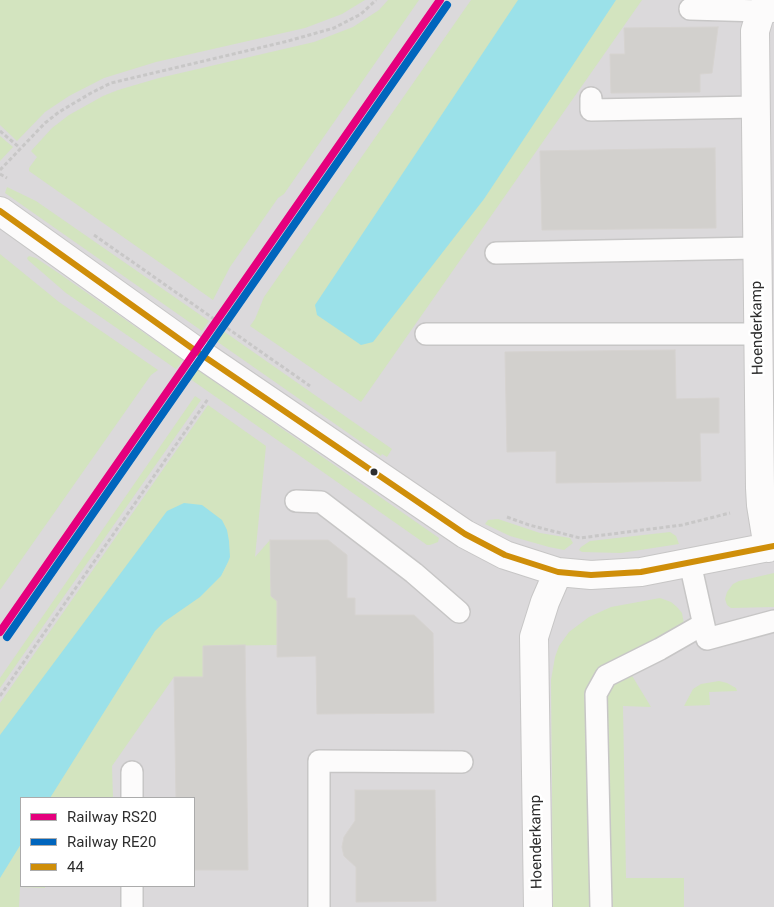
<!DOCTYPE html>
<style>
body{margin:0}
#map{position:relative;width:774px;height:907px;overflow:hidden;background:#ebe7e4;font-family:Roboto,sans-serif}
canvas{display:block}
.legend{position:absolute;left:20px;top:797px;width:175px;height:90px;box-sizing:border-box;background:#fff;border:1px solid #ababab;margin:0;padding:6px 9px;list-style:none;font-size:15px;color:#2e2e2e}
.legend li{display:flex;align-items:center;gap:10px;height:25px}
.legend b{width:25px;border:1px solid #ababab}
</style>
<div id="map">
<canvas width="774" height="907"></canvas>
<ul class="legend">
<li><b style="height:6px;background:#e5007d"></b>Railway RS20</li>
<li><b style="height:6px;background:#0065bd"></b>Railway RE20</li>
<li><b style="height:6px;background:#cf8e09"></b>44</li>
</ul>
</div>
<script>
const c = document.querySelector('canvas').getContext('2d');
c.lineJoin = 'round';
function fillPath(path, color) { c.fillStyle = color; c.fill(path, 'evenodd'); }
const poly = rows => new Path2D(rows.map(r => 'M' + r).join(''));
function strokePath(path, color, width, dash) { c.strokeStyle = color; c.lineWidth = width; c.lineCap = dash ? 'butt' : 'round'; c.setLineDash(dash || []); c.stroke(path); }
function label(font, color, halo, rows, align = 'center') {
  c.font = font + ' Roboto,sans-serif'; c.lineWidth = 5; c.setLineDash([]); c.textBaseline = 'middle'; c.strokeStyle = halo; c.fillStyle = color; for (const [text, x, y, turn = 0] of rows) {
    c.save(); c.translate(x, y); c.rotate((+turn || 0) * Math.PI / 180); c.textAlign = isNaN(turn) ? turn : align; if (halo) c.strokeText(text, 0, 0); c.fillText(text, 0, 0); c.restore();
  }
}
fillPath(poly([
 [0,0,774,0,774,907,0,907],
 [21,798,194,798,194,886,21,886]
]), '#dbd9db');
fillPath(poly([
 [0,0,365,0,342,14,305,28,156,62,104,78,69,96,45,112,17,141,0,125],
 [388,0,419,0,284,194,278,198,230,267,213,300,29,171,29,168,37,157,31,151,52,128,69,115,103,96,118,90,159,78,314,42,353,27,379,10],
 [471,0,642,0,361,402,250,326,255,319,264,297],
 [0,136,13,147,0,161],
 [7,187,36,201,209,321,202,331,5,193],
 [0,254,59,302,158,370,151,375,0,590],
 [29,256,36,258,57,272,183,360,176,369,66,293,28,260,27,258],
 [219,328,392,449,387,457,382,454,381,456,212,338],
 [192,366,439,538,438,542,430,545,427,545,186,376],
 [195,396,201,400,0,688,0,678],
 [208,405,266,446,255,557,270,540,271,596,277,601,277,645,203,646,203,677,174,677,112,766,113,798,21,798,21,886,45,886,45,888,20,887,19,907,0,907,0,703],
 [498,519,540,533,570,538,573,543,564,550,549,547,510,536,485,524,488,520],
 [670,532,676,536,679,544,621,553,582,552,579,550,581,547,590,541],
 [774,573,774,607,731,608,727,605,725,599,727,592,733,584,739,581],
 [660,598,671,602,677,607,682,613,684,624,597,673,590,682,593,907,553,907,551,680,555,657,559,646,569,632,589,617,611,607],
 [631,674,651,707,623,706,626,878,684,878,684,907,611,907,606,701,608,688,613,683],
 [719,681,727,683,736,688,737,691,709,692,710,705,684,706,693,689,701,684]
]), '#d3e4bf');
fillPath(poly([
 [518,0,616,0,484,199,373,342,361,345,317,315,315,305],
 [184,503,202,505,222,520,227,530,229,541,230,557,228,562,221,576,200,597,164,622,155,631,50,798,21,798,21,844,0,878,0,735,167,511]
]), '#9be1e9');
const building = poly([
 [718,27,712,73,700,74,700,92,611,93,610,54,625,54,624,28,718,27],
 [715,148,716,228,542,230,540,151,715,148],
 [675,350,676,399,719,398,719,433,700,433,701,481,556,483,556,451,507,452,505,352,675,350],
 [270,540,328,540,347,555,347,598,355,598,355,615,414,615,433,633,434,713,317,714,316,656,277,657,277,601,271,596,270,540],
 [245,645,248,870,194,870,194,798,176,798,174,677,203,677,203,646,245,645],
 [355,790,435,790,436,901,356,902,356,867,344,856,342,847,344,837,355,821,355,790]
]);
fillPath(building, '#d2d0cd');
strokePath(building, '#d6d3d0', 1);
const service = poly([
 [690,9,761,11],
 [591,98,591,110,756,107],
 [496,253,757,248],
 [426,334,758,334],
 [296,501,321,502,414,573,459,612],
 [690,563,707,639,774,621],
 [132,798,132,772],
 [132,907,132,886],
 [319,907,319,761,462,762],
 [601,907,596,694,606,676,660,649,702,625]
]);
const minor = poly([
 [0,211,196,351,465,534,505,555,558,572,591,575,641,572,774,546],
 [768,548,761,505,760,488,755,31,761,11,774,7],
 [538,907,534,637,545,602,558,572]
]);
strokePath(service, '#c7c6c6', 24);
strokePath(minor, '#c7c6c6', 30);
strokePath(poly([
 [0,131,20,148],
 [0,170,45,123,59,112,91,93,111,83,288,41,334,28,361,14,376,0],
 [0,174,7,178],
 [94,235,310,386],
 [507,517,529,525,580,538,682,525,730,513],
 [0,696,208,399]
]), '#c8c7c7', 3, [4, 2.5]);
strokePath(service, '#fcfbfb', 21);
strokePath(minor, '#fcfbfb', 28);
strokePath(poly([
 [0,211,196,351,465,534,505,555,558,572,591,575,641,572,774,546]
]), '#cf8e09', 6);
strokePath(poly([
 [0,632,440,0]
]), '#e5007d', 8);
strokePath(poly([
 [7,637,447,5]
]), '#0065bd', 8);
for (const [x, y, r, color] of [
 [374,472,4.5,"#2e2e2e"]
]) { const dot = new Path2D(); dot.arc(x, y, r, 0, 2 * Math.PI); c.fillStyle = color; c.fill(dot); strokePath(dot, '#fff', 2); }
label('15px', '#2e2e2e', '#fff', [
 ["Hoenderkamp",758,328,-91],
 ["Hoenderkamp",537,842,-91]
]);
</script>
